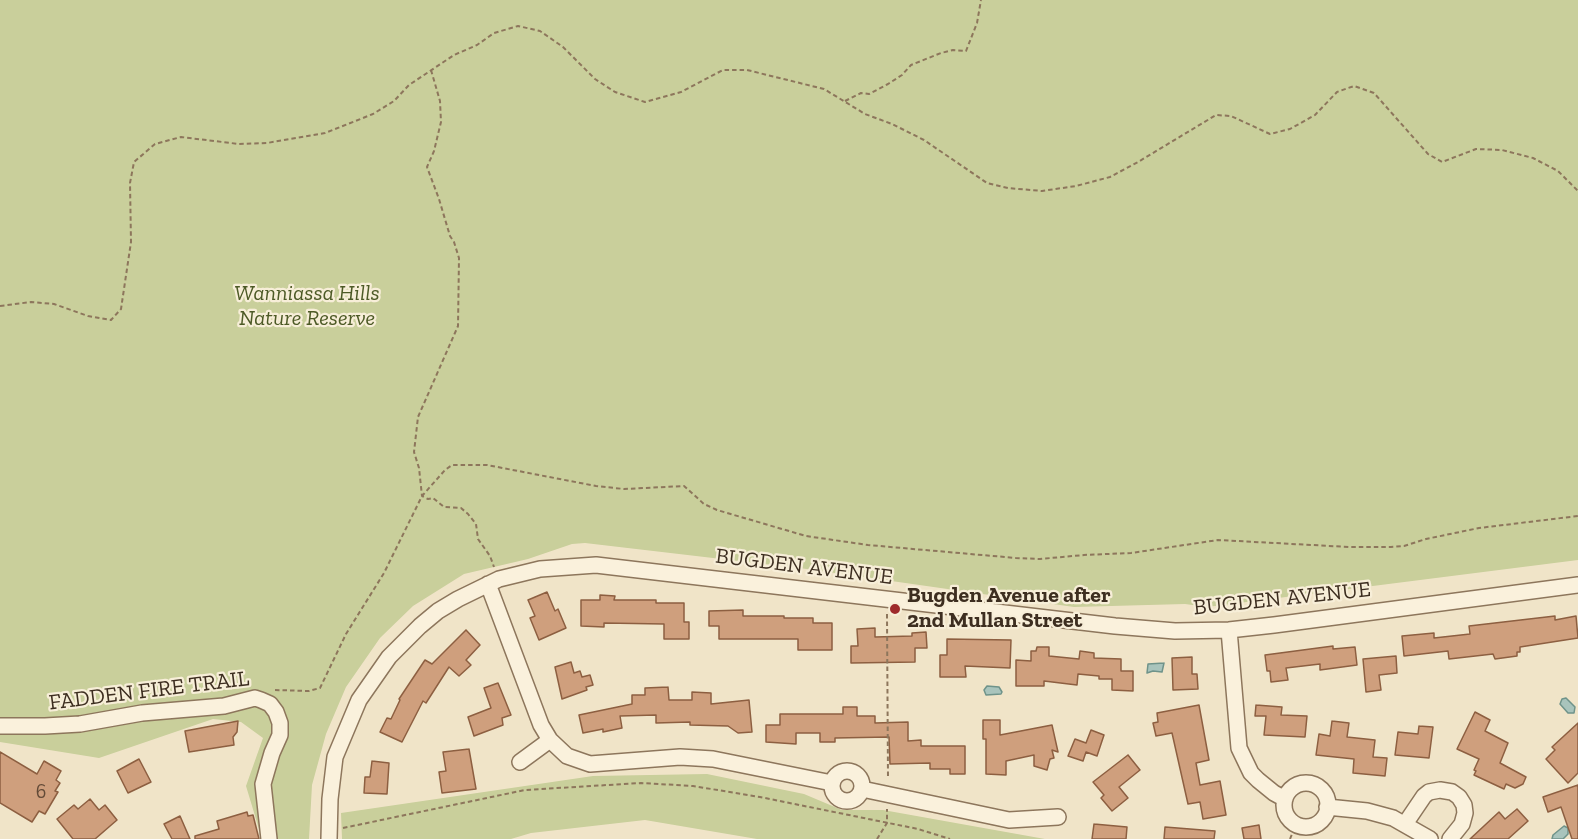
<!DOCTYPE html>
<style>
body{margin:0}
canvas{display:block;background:#f0e4c8}
</style>
<canvas width="1578" height="839"></canvas>
<script>
const c = document.querySelector('canvas').getContext('2d');
c.lineJoin = 'round';
function fillPath(path, color) { c.fillStyle = color; c.fill(path, 'evenodd'); }
const poly = rows => new Path2D(rows.map(r => 'M' + r).join(''));
function strokePath(path, color, width, dash) { c.strokeStyle = color; c.lineWidth = width; c.lineCap = dash ? 'butt' : 'round'; c.setLineDash(dash || []); c.stroke(path); }
function label(font, color, halo, rows, align = 'center') {
  c.font = font + ' "Zilla Slab",serif'; c.lineWidth = 4.5; c.setLineDash([]); c.textBaseline = 'middle'; c.strokeStyle = halo; c.fillStyle = color; for (const [text, x, y, turn = 0] of rows) {
    c.save(); c.translate(x, y); c.rotate((+turn || 0) * Math.PI / 180); c.textAlign = isNaN(turn) ? turn : align; if (halo) c.strokeText(text, 0, 0); c.fillText(text, 0, 0); c.restore();
  }
}
fillPath(poly([
 [0,0,1578,0,1578,560,1207,607,1185,604,1074,607,807,569,585,543,572,544,528,559,464,574,413,606,380,638,346,687,326,734,312,785,309,839,262,839,246,786,263,738,241,722,213,719,99,758,0,742],
 [707,774,804,794,842,810,883,810,1045,839,757,839,645,820,531,833,511,839,342,839,341,813,593,776]
]), '#c9cf9b');
const water = poly([
 [1164,663,1162,672,1153,671,1147,673,1148,664,1164,663],
 [987,686,999,687,1002,692,1001,694,986,695,984,690,987,686],
 [1566,698,1575,707,1574,713,1568,713,1560,704,1562,699,1566,698],
 [1564,826,1568,828,1568,834,1563,839,1552,839,1553,835,1564,826]
]);
fillPath(water, '#a9c4bc');
strokePath(water, '#6f938a', 1.5);
const building = poly([
 [547,592,555,611,558,609,566,628,539,640,530,618,535,616,528,600,547,592],
 [600,595,615,596,614,600,656,600,656,603,684,603,684,622,689,622,689,639,664,639,664,624,604,623,604,627,581,626,581,600,600,600,600,595],
 [743,610,743,616,784,616,784,618,813,618,813,623,832,623,832,650,798,650,798,639,719,639,719,626,709,626,709,611,743,610],
 [1555,616,1555,620,1576,616,1578,638,1520,647,1520,652,1517,652,1517,656,1495,659,1493,654,1449,659,1448,651,1404,656,1402,636,1434,633,1434,638,1470,634,1469,626,1555,616],
 [875,628,875,637,912,636,912,633,926,632,927,648,915,648,915,662,851,663,851,646,858,646,857,629,875,628],
 [466,630,480,645,466,660,471,665,459,676,449,667,426,703,423,701,402,742,380,732,387,718,391,719,400,700,399,699,425,660,432,664,466,630],
 [947,639,1011,640,1010,668,965,666,966,677,940,677,940,655,947,655,947,639],
 [1333,646,1333,649,1355,647,1357,665,1320,670,1320,664,1286,668,1288,680,1271,682,1270,671,1267,671,1265,655,1333,646],
 [1037,647,1049,647,1049,656,1079,659,1080,651,1094,653,1094,658,1121,659,1121,671,1133,671,1133,691,1112,690,1112,679,1099,679,1099,676,1078,674,1077,685,1044,681,1044,686,1016,686,1016,660,1031,661,1031,651,1036,651,1037,647],
 [1396,656,1397,673,1379,675,1381,690,1366,692,1363,659,1396,656],
 [1192,657,1192,674,1197,674,1198,689,1173,690,1172,658,1192,657],
 [571,662,574,673,580,671,582,677,590,675,593,685,586,687,587,690,562,699,555,667,571,662],
 [498,683,511,715,502,718,503,725,474,736,468,717,491,708,484,688,498,683],
 [668,687,669,700,692,700,692,692,711,693,711,704,749,700,752,732,738,733,728,726,690,725,690,722,656,723,656,715,620,716,622,728,603,732,603,729,583,733,579,715,632,704,632,695,645,695,645,688,668,687],
 [1199,705,1209,760,1196,763,1200,785,1220,781,1226,815,1203,819,1200,802,1188,804,1172,733,1156,736,1153,723,1158,722,1157,713,1199,705],
 [1256,705,1282,707,1281,715,1307,716,1305,737,1264,735,1266,716,1255,716,1256,705],
 [843,707,857,707,857,716,875,716,875,723,908,722,908,741,921,740,921,746,965,746,965,774,950,774,950,769,930,769,930,763,890,764,889,737,835,738,835,742,820,742,820,733,796,733,796,744,766,742,766,725,780,725,780,714,843,714,843,707],
 [1475,712,1490,720,1485,731,1508,743,1500,763,1526,777,1523,784,1515,788,1506,784,1504,789,1474,775,1476,771,1474,770,1479,759,1457,749,1475,712],
 [983,720,1000,720,1000,735,1052,725,1058,752,1052,750,1054,758,1050,759,1047,770,1034,766,1034,755,1006,761,1006,775,986,774,986,739,983,739,983,720],
 [238,721,237,732,233,737,234,745,189,752,185,731,238,721],
 [1332,721,1349,723,1347,737,1375,740,1373,757,1387,758,1385,776,1353,773,1354,759,1316,755,1319,734,1330,736,1332,721],
 [1578,723,1578,773,1568,783,1546,759,1555,750,1552,747,1578,723],
 [1419,726,1433,727,1429,758,1395,755,1398,732,1418,734,1419,726],
 [1091,730,1104,735,1097,756,1086,752,1083,761,1068,756,1075,739,1086,743,1091,730],
 [469,749,476,789,442,793,439,772,446,771,443,752,469,749],
 [0,752,37,774,44,761,61,771,56,780,60,783,55,791,58,792,45,814,39,811,32,822,0,803,0,752],
 [1128,755,1140,770,1119,787,1128,798,1112,811,1101,798,1104,795,1093,782,1128,755],
 [139,759,151,782,128,793,117,771,139,759],
 [372,761,389,763,387,794,364,793,365,777,370,777,372,761],
 [1578,785,1578,839,1572,839,1561,807,1548,812,1543,797,1578,785],
 [90,799,99,810,105,805,117,820,95,839,73,839,57,819,74,805,78,809,90,799],
 [1517,809,1528,821,1508,839,1470,839,1499,812,1505,819,1517,809],
 [247,812,248,816,253,815,259,839,195,839,195,836,219,829,217,821,247,812],
 [180,816,190,839,172,839,164,824,180,816],
 [1094,824,1127,827,1126,839,1092,839,1094,824],
 [1259,825,1261,839,1244,839,1242,828,1259,825],
 [1165,827,1215,831,1214,839,1164,839,1165,827]
]);
fillPath(building, '#cf9f7d');
strokePath(building, '#8d5f41', 1.5);
const minor = poly([
 [488,584,541,725,550,740,567,756,590,764,680,757,713,759,832,783],
 [1229,630,1239,748,1251,773,1258,780,1274,793,1285,799],
 [0,726,45,726,80,724,142,713,224,706,255,698,261,700,270,704,276,712,280,723,280,735,272,753,263,784,269,839],
 [520,762,550,740],
 '832 786a15 15 0 1 1 30 0a15 15 0 1 1-30 0Z',
 '1284 805a22 22 0 1 1 44 0a22 22 0 1 1-44 0Z',
 [862,789,1009,820,1058,817],
 [1327,807,1367,811,1393,818,1430,839],
 [1405,824,1424,796,1429,792,1440,790,1452,792,1459,797,1464,805,1465,813,1462,824,1450,839],
 [329,839,330,799,335,757,359,700,389,657,420,626,438,611,458,599,499,579,540,569,596,565,1115,626,1175,631,1229,630,1274,625,1578,585]
]);
strokePath(minor, '#8d765c', 18);
strokePath(poly([
 [431,70,440,101,441,122,434,151,427,167,439,199,450,236,454,242,459,258,458,326,418,417,414,452,419,468,422,496,428,499,433,498,444,507,461,508,468,514,476,524,478,539,490,556,494,567],
 [845,101,861,93,869,94,888,84,902,75,911,65,941,53,953,50,966,51,977,23,981,0],
 [0,306,31,302,54,304,88,316,111,320,121,309,131,242,130,183,134,162,155,144,181,137,239,144,267,143,325,133,373,114,394,101,409,85,454,55,477,45,494,33,518,26,540,31,563,47,595,79,615,92,645,102,681,92,723,70,747,70,824,89,865,114,892,124,924,140,987,183,1008,188,1042,191,1076,186,1110,177,1138,162,1216,115,1231,116,1270,134,1290,129,1315,115,1337,92,1354,86,1374,93,1428,154,1442,162,1476,149,1502,150,1533,158,1558,171,1578,191],
 [887,614,888,779],
 [275,690,309,691,320,688,346,634,384,573,422,496,445,470,452,465,487,465,596,486,624,489,684,486,704,504,717,510,806,536,868,545,1016,558,1040,559,1084,555,1131,553,1218,540,1349,547,1391,547,1404,546,1426,539,1479,528,1578,516],
 [343,828,525,790,641,783,693,786,760,797,918,829,950,839],
 [877,839,887,823,887,809],
 [1290,839,1296,824]
]), '#8d765c', 2, [4.5, 3]);
strokePath(minor, '#faf1dc', 15);
for (const [x, y, r, color] of [
 [895,609,6,"#9e2a2b"]
]) { const dot = new Path2D(); dot.arc(x, y, r, 0, 2 * Math.PI); c.fillStyle = color; c.fill(dot); strokePath(dot, '#f7eed8', 2); }
label('20px', '#624a37', null, [
 ["6",41,792]
]);
label('italic 22px', '#4d5a26', '#f7eed8', [
 ["Wanniassa Hills",307,294],
 ["Nature Reserve",307,319]
]);
label('22px', '#3d2e20', '#f7eed8', [
 ["BUGDEN AVENUE",804,567,7],
 ["BUGDEN AVENUE",1282,599,-6],
 ["FADDEN FIRE TRAIL",149,691,-7]
]);
label('bold 22px', '#3d2e20', '#f7eed8', [
 ["Bugden Avenue after",907,596],
 ["2nd Mullan Street",907,621]
], 'left');
</script>
